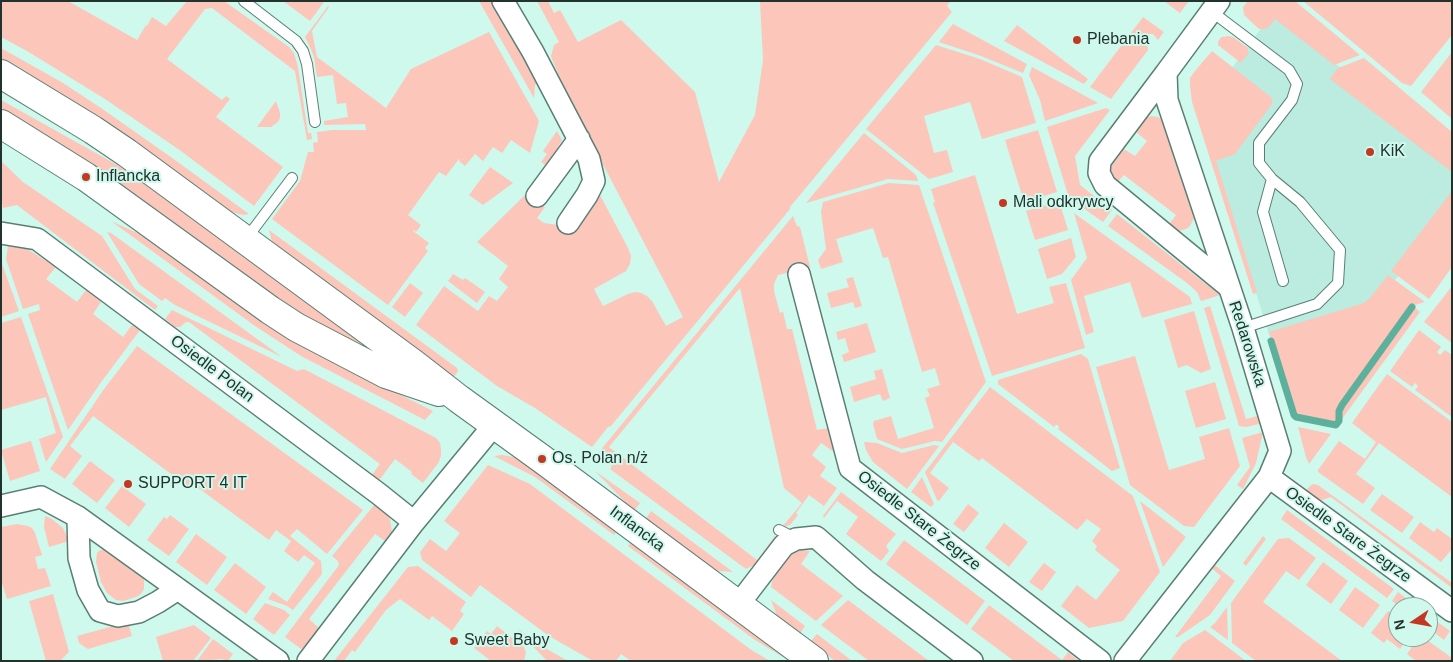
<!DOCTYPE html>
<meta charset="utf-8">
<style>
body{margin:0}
#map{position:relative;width:1453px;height:662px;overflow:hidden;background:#cff9ed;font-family:Helvetica,sans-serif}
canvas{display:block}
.frame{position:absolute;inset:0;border:2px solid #22332e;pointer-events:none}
.north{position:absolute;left:1388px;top:597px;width:50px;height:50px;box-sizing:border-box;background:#cff9ed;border:1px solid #8aaaa1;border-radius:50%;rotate:258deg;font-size:14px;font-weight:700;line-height:20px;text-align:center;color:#22332e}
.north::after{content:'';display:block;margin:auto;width:18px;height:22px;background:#c33822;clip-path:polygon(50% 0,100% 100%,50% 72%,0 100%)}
</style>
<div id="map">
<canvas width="1453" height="662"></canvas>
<div class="frame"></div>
<div class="north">N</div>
</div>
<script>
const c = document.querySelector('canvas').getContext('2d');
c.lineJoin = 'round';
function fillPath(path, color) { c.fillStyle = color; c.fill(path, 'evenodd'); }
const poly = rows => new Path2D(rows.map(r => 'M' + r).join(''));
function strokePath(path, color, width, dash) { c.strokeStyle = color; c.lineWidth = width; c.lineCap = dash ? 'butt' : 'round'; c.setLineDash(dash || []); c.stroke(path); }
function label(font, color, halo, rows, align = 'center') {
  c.font = font + ' Helvetica,sans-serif'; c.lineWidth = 4; c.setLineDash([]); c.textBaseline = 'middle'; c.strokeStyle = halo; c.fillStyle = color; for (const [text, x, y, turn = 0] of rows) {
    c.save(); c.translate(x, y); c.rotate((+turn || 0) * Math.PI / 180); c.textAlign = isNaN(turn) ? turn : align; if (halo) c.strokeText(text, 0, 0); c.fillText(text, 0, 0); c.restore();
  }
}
fillPath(poly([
 [1271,15,1422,129,1452,160,1452,205,1373,309,1271,341,1214,157,1232,68]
]), '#bbecdf');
fillPath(poly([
 [1,1,68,1,137,40,146,25,147,26,152,17,166,26,187,1,224,1,289,47,294,53,298,67,308,133,311,133,312,139,307,140,295,71,212,8,205,9,167,59,222,100,226,96,230,99,216,117,283,167,254,206,181,151,105,99,27,51,1,37],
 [283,1,322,1,324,2,310,21],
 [479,1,498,1,540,82,535,85,534,98],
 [537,1,548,1,554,13,560,10,578,42,621,20,695,92,719,182,755,115,763,60,760,1,950,1,947,6,952,12,790,207,790,209,611,426,608,427,592,447,535,408,497,386,416,325,444,286,478,311,489,296,497,301,508,287,499,279,508,266,477,242,526,194,545,207,537,218,544,223,565,226,576,229,600,195,628,248,631,256,630,264,626,271,594,289,603,306,628,294,635,292,641,293,647,296,652,301,666,326,683,317,566,94,551,56,554,45,559,42],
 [1164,1,1189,1,1180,13],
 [1248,1,1295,1,1360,55,1334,65,1275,19,1268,28,1264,29,1259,29,1244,15,1243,7],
 [1303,1,1452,1,1452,35,1411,86,1402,83],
 [328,6,329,7,312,31,317,57,386,108,411,69,489,32,539,121,530,153,511,140,502,153,493,147,483,161,475,154,465,166,459,161,460,160,459,159,446,176,439,172,408,215,421,225,416,232,414,230,413,231,429,243,425,248,428,251,388,305,272,219,300,181,308,152,314,152,313,143,318,142,317,132,332,130,366,130,365,124,324,125,324,121,348,117,346,103,337,104,333,75,317,77,314,57,310,47,305,37],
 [1143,17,1164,32,1158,40,1153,34,1148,34,1147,36,1148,50,1111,99,1090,87],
 [953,24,1027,64,1023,73,981,56,939,42],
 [1017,25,1088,79,1084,84,1004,41],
 [1229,36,1233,37,1248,48,1248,54,1241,63,1218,45,1218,42,1221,37],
 [936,45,980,59,1022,77,1036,123,982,139,970,102,924,116,934,153,947,150,953,172,929,179,866,129],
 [1,48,63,83,101,108,175,160,249,214,243,215,227,211,16,68,1,60],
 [1212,51,1272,98,1272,104,1235,154,1216,161,1257,293,1253,294,1192,102,1190,86,1190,78,1195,71],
 [1452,52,1452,119,1421,92],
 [1364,58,1452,132,1452,172,1330,79,1338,68],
 [1032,67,1098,103,1045,121,1040,100,1029,75],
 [1,100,144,180,369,346,369,349,366,350,303,318,21,121,1,109],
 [276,101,280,113,280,118,278,122,271,127,257,127],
 [1106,108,1110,110,1075,156,1080,185,1112,210,1103,222,1069,198,1047,127],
 [1151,116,1158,117,1165,121,1196,214,1190,226,1186,229,1179,231,1172,230,1167,227,1176,215,1124,175,1114,186,1109,174,1110,168,1124,149,1135,156,1147,141,1136,132,1137,129,1146,118],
 [1038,130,1057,192,1024,202,1005,140],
 [557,131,562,140,547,166,541,162,547,154,543,151],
 [864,133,916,175,918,181,888,179,806,203],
 [1,161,23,182,102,236,135,289,158,306,155,310,17,205,3,208,1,198],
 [490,167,513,183,483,205,469,195],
 [975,175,1017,314,1054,303,1049,287,1066,283,1085,348,992,376,933,203,935,202,931,189],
 [889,183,919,185,986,382,942,442,935,441,902,449,877,439,873,424,874,421,891,416,898,439,934,428,925,398,930,396,927,389,940,385,935,368,922,372,888,257,883,258,873,228,836,239,843,262,821,269,818,260,826,249,821,212,823,202],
 [1452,191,1452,267,1429,299,1391,271],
 [1059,201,1068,230,1035,240,1026,211],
 [1074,213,1190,297,1192,304,1142,318,1130,282,1084,296,1094,332,1086,335,1071,280,1087,258],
 [1117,214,1216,292,1220,295,1201,301,1197,292,1187,283,1108,226],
 [793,216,797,226,800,227,810,267,778,275,774,284,774,291,780,313,783,312,787,329,792,329,817,430,828,428,834,452,821,443,812,455,826,467,820,476,837,488,824,506,809,495,796,513,798,515,791,524,787,526,783,526,802,503,784,488,740,288,609,447,757,560,775,536,775,540,765,557,754,565,746,569,610,469,613,463,599,452],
 [111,221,148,238,305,347,433,411,425,420,301,356,255,326],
 [269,230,457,368,458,371,453,378,277,248,272,242],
 [107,232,111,233,282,357,175,305,165,298,162,301,139,284],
 [1071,238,1076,257,1062,274,1047,279,1038,249],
 [8,246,27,249,56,267,46,279,77,302,86,290,101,302,93,314,123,337,132,325,140,330,102,381,68,430,28,314,40,310,39,304,23,309,6,259],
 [1,261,19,311,1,317],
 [453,274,463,280,465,278,485,292,477,303,448,281],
 [1388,275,1425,302,1411,306,1339,404,1337,412,1338,419,1335,423,1296,415,1269,332,1364,303,1370,298],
 [853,277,862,306,855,308,853,302,831,308,827,293,849,287,846,279],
 [410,283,423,293,405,317,392,307],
 [1452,286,1452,343,1424,322],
 [1210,306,1246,419,1261,415,1263,423,1246,427,1239,426,1204,308],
 [1414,307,1420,312,1342,419,1342,409,1343,406],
 [172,310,297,371,304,369,436,438,440,443,441,449,441,455,439,462,423,483,411,474,412,472,395,459,378,482,371,476,380,464,189,322,186,322,180,327,175,327,165,319],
 [1194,311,1211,369,1201,373,1187,365,1178,368,1164,320],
 [21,317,63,437,46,462,39,439,56,433,46,397,1,410,1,323],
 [867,323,876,352,844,362,842,355,849,352,845,338,838,340,836,332],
 [1419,330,1441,347,1437,352,1440,355,1445,350,1452,355,1452,417,1415,390,1418,386,1415,383,1412,387,1390,371],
 [137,346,363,510,327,554,297,529,290,536,321,561,322,574,293,610,287,606,268,599,273,592,287,602,315,563,304,555,298,562,284,551,291,541,276,530,269,540,193,484,190,488,93,416,70,446,82,456,65,479,50,469,104,389],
 [1081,354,1088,359,1120,468,1112,471,1058,429,1059,427,1058,425,1056,425,1054,427,998,384,998,380],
 [1135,356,1169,470,1205,459,1199,437,1229,428,1240,466,1194,527,1184,526,1130,485,1096,367],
 [882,369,890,398,883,401,880,394,854,402,850,387,876,379,874,371],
 [1387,374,1452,422,1452,497,1379,443,1356,474,1375,488,1363,504,1318,472,1318,470,1339,441,1365,459,1376,442,1352,423],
 [1215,382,1226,419,1196,428,1185,391],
 [990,387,1133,496,1160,572,1123,621,1089,628,1061,606,1077,585,1096,600,1120,570,1095,550,1097,546,1092,541,1101,529,1087,519,1077,530,982,458,979,461,953,442,930,473,949,488,939,501,937,500,925,472],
 [1298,427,1331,434,1309,464,1306,457],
 [1263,432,1256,463,1243,489,1237,485,1250,467,1242,438],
 [31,441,40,471,10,481,1,450],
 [864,442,877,443,902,453,934,445,939,446,907,489,873,462,866,450],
 [502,455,519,458,618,530,614,535,535,477,494,456],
 [90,461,115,480,97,503,72,484],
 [488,465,530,484,750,649,770,661,631,661,621,654,616,661,593,661,549,636,480,585,471,597,422,560,420,552,430,539,446,551,460,533,444,521],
 [595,471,640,503,634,511,630,507],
 [922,477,934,504,931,507,911,492],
 [1313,484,1318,485,1452,583,1452,588,1331,497,1316,502,1308,497,1306,491,1310,486],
 [122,486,146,504,129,527,105,508],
 [841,492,896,534,886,546,889,551,881,561,846,534,858,517,837,501,824,518,823,516],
 [1382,494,1414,517,1402,533,1370,510],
 [1140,501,1186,537,1163,567],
 [375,504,387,514,390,519,392,532,391,538,388,543,375,534,309,619,320,629,308,644,301,649,285,637,339,565,338,561,332,556],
 [968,504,979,513,964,532,953,524],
 [1287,510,1394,589,1387,598,1281,519],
 [651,511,733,572,718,571,707,565,645,520],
 [170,515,189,529,169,556,147,540,164,517,167,519],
 [45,516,52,519,63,528,69,541,49,547,44,527],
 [1420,522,1434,532,1437,528,1452,539,1452,549,1441,562,1409,538],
 [1004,523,1028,542,1009,567,985,548],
 [17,524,28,526,32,528,35,533,42,555,35,557,38,569,45,568,51,586,7,599,1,580,1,527],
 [196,534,227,557,207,585,176,562],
 [1263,536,1266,539,1246,566,1243,563],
 [1289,538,1316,558,1299,580,1286,571,1263,602,1342,661,1256,661,1232,643,1231,603,1278,539],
 [632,540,785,654,783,657,755,640,628,546],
 [904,540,985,601,967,625,886,564],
 [100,550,106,550,141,574,144,578,144,589,141,594,136,597,123,601,116,600,107,593,101,582,96,562,97,553],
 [800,550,810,551,801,564,843,596,816,621,771,587,773,578,777,571,790,555,794,551],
 [1323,562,1348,581,1331,604,1306,585],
 [235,563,266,587,246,614,214,590],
 [1044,563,1056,572,1042,591,1029,582],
 [1212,563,1235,581,1210,615,1178,637,1175,637,1221,576,1209,566],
 [418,566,466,602,460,611,464,614,452,631,432,616,429,620,400,599,386,610,355,652,352,650,344,661,334,661,408,567],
 [1355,587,1380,605,1363,628,1339,610],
 [1398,592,1418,607,1400,607,1392,601],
 [53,594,69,652,60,661,46,661,29,601],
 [771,600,805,626,800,634,777,616],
 [848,600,929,661,869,661,821,625],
 [265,603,284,610,290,615,274,635,253,619],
 [989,605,1062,660,1068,652,1079,661,1014,661,971,629],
 [1227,607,1228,640,1210,627,1215,623],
 [1388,611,1398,618,1398,637,1408,637,1400,649,1387,639,1384,643,1371,633],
 [1428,615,1450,631,1444,640,1428,628],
 [128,622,132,636,88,649,79,643,77,636],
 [194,625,211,638,193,661,163,661,156,637],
 [497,626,524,647,526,652,524,661,491,661,474,648,487,631,491,634],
 [520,630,538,644,568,661,547,661,525,638,517,632],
 [1205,630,1246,661,1170,661,1183,643],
 [817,634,852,661,835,661,810,642],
 [1419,637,1423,637,1452,658,1450,661,1416,661,1407,654],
 [213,639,233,654,228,661,222,659,197,661]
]), '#fcc6ba');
strokePath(poly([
 [1271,341,1294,415,1296,417,1336,425,1339,421,1339,411,1342,405,1412,307]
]), '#5cb09c', 7);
const lane = poly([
 [244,1,296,41,303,51,307,64,315,122],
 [1211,11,1289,70,1297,84,1292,100,1259,143,1259,163,1272,179,1300,202,1340,250,1338,283,1317,304,1243,328],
 [1272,179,1263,212,1283,281],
 [246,239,292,178],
 [779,530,795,538]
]);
const street = poly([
 [503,1,533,52,589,159,594,181,587,195,568,223],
 [1166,73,1100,161,1099,173,1105,185,1229,287],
 [537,196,579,139],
 [1,233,37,239,379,494,414,522,308,661],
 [799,274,850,468,1100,661],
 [1269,477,1452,611],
 [1,506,41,497,78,517,278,661],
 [78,517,79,558,88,590,100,611,118,616,139,612,158,602,178,589],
 [414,522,494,425],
 [738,605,784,545,796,539,816,537,865,580,972,661],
 [1125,661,1269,477,1280,451,1243,328,1167,100,1166,73,1219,1]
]);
const secondary = poly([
 [1,74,93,130,127,153,414,364,459,399,542,459,814,661],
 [1,124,86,177,270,310,296,327,386,374,439,392]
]);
strokePath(lane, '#597f75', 12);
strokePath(street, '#597f75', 24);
strokePath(secondary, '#597f75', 30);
strokePath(lane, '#fff', 10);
strokePath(street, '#fff', 21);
strokePath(secondary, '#fff', 28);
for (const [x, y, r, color] of [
 [1077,40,5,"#c33822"],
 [1370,152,5,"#c33822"],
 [86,177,5,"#c33822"],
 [1003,203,5,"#c33822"],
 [542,459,5,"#c33822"],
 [128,484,5,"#c33822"],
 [454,641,5,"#c33822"]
]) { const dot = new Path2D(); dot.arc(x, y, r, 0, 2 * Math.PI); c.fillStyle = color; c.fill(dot); strokePath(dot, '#cff9ed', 2); }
label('16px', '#22332e', '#cff9ed', [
 ["Plebania",1087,40],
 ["KiK",1380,152],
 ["Inflancka",96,177],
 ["Mali odkrywcy",1013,203],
 ["Os. Polan n/ż",552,459],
 ["SUPPORT 4 IT",138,484],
 ["Sweet Baby",464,641]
], 'left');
label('16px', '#22332e', '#cff9ed', [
 ["Redarowska",1247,344,72],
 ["Osiedle Polan",212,369,37],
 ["Osiedle Stare Żegrze",919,521,38],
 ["Inflancka",637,529,37],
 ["Osiedle Stare Żegrze",1348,535,36]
]);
</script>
